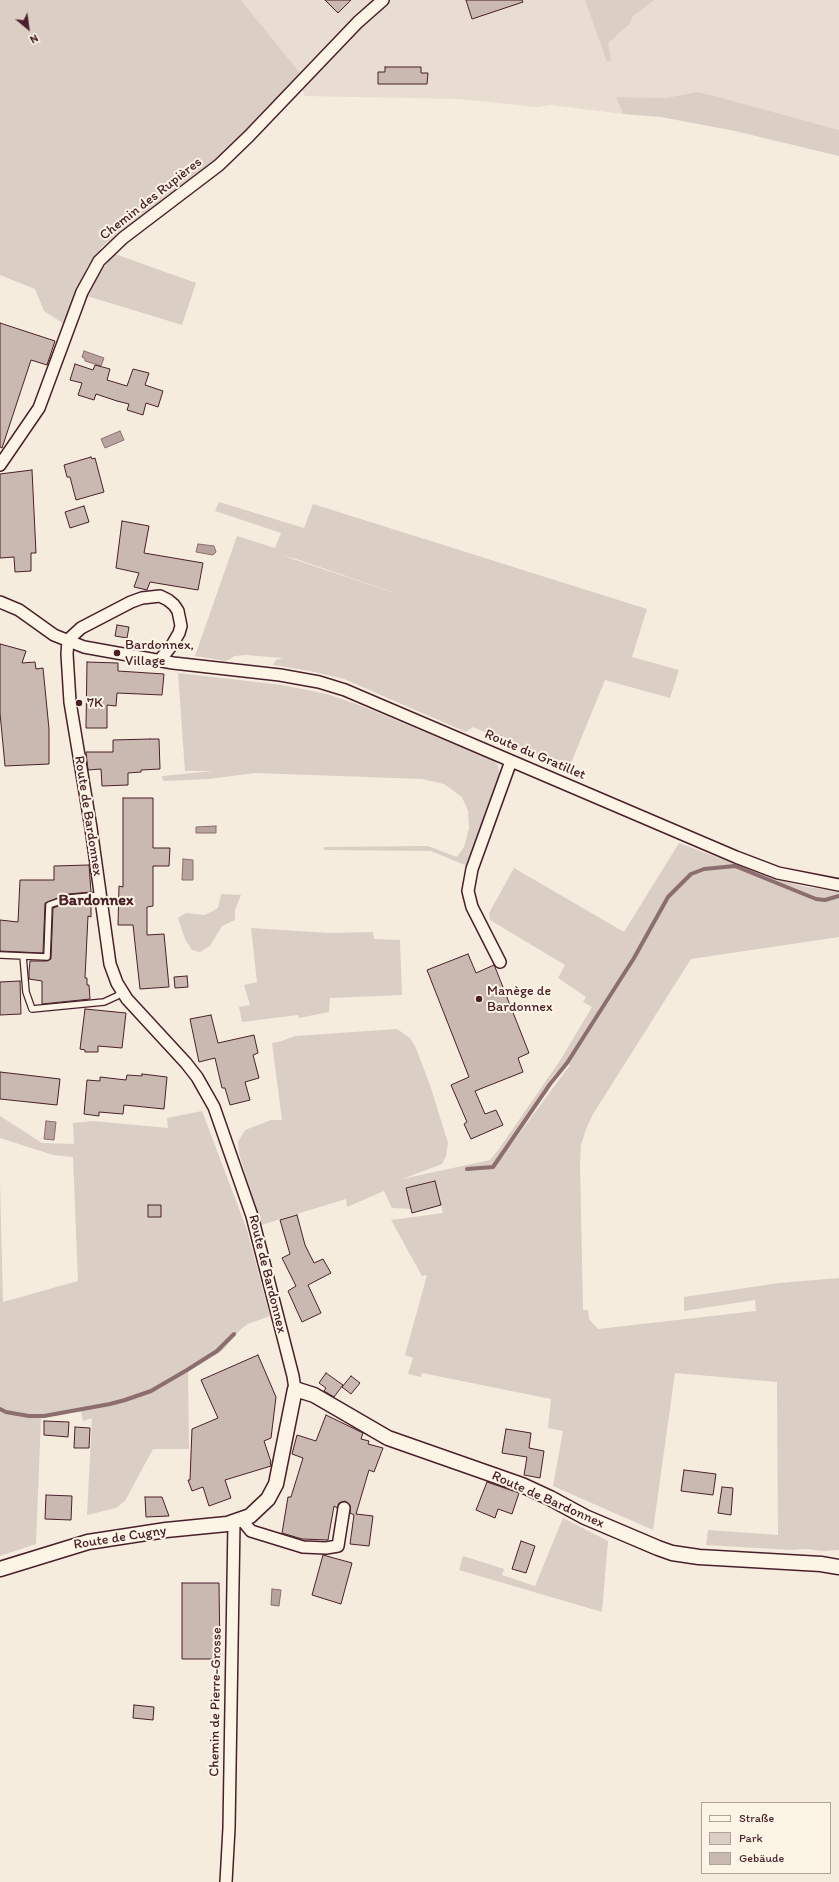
<!DOCTYPE html>
<meta charset="utf-8">
<style>
body{margin:0}
#map{position:relative;width:839px;height:1882px;overflow:hidden;background:#f5ecde;font-family:Itim,sans-serif}
canvas{display:block}
.legend{position:absolute;left:701px;top:1802px;width:130px;height:72px;box-sizing:border-box;background:#fcf5e5;border:1px solid #b59f9b;margin:0;padding:5px 7px;list-style:none;font-size:12px;color:#4a1f2b}
.legend li{display:flex;align-items:center;gap:8px;height:20px}
.legend b{width:20px;border:1px solid #b59f9b}
.north{position:absolute;left:8px;top:8px;width:40px;height:40px;-webkit-text-stroke:3px #fcf5e5;paint-order:stroke;rotate:151deg;font-size:11px;font-weight:700;line-height:16px;text-align:center;color:#4a1f2b}
.north::after{content:'';display:block;margin:auto;width:14px;height:18px;background:#4a1f2b;clip-path:polygon(50% 0,100% 100%,50% 72%,0 100%)}
</style>
<div id="map">
<canvas width="839" height="1882"></canvas>
<ul class="legend">
<li><b style="height:5px;background:#fcf5e5"></b>Straße</li>
<li><b style="height:11px;background:#dbcec4"></b>Park</li>
<li><b style="height:11px;background:#cab9b1"></b>Gebäude</li>
</ul>
<div class="north">N</div>
</div>
<script>
const c = document.querySelector('canvas').getContext('2d');
c.lineJoin = 'round';
function fillPath(path, color) { c.fillStyle = color; c.fill(path, 'evenodd'); }
const poly = rows => new Path2D(rows.map(r => 'M' + r).join(''));
function strokePath(path, color, width, dash) { c.strokeStyle = color; c.lineWidth = width; c.lineCap = dash ? 'butt' : 'round'; c.setLineDash(dash || []); c.stroke(path); }
function label(font, color, halo, rows, align = 'center') {
  c.font = font + ' Itim,sans-serif'; c.lineWidth = 4; c.setLineDash([]); c.textBaseline = 'middle'; c.strokeStyle = halo; c.fillStyle = color; for (const [text, x, y, turn = 0] of rows) {
    c.save(); c.translate(x, y); c.rotate((+turn || 0) * Math.PI / 180); c.textAlign = isNaN(turn) ? turn : align; if (halo) c.strokeText(text, 0, 0); c.fillText(text, 0, 0); c.restore();
  }
}
fillPath(poly([
 [241,0,839,0,839,130,711,95,697,92,665,98,616,97,623,114,551,105,537,107,460,99,304,96,300,73]
]), '#e8ddd0');
fillPath(poly([
 [0,0,241,0,300,73,238,140,218,159,182,188,119,232,102,247,87,267,64,324,44,311,35,289,0,275],
 [585,0,654,0,633,16,629,24,608,43,611,60,607,62],
 [697,92,711,95,839,130,839,156,735,131,661,117,623,114,616,97,665,98],
 [115,254,196,283,182,325,87,296,99,273],
 [219,502,304,528,313,504,647,609,632,657,679,670,670,698,605,680,569,768,473,727,466,732,344,679,310,671,273,665,276,660,283,658,246,655,235,656,226,661,195,656,237,536,275,548,281,533,215,511],
 [281,555,296,559,393,592,392,592],
 [178,673,282,685,327,694,362,706,494,761,498,765,499,774,467,866,431,851,324,850,324,847,428,846,457,857,464,847,469,828,468,811,462,797,444,784,422,779,255,773,209,779,163,781,162,776,213,771,185,771],
 [679,843,773,878,806,887,839,891,839,937,691,959,593,1114,586,1129,581,1145,580,1163,583,1310,588,1310,589,1319,598,1329,756,1311,755,1300,684,1311,684,1297,779,1283,839,1278,839,1550,823,1551,806,1549,792,1550,706,1545,708,1530,778,1535,777,1382,675,1373,653,1530,553,1486,563,1431,548,1428,551,1399,422,1373,421,1377,408,1374,413,1358,405,1355,427,1275,422,1276,391,1220,443,1213,435,1181,406,1188,411,1209,392,1208,384,1191,347,1207,346,1199,261,1225,239,1153,238,1142,245,1130,271,1120,282,1120,272,1043,282,1041,295,1036,397,1029,410,1038,415,1046,430,1085,448,1143,446,1156,442,1164,402,1179,490,1160,499,1149,561,1059,592,1007,583,1002,586,997,558,978,565,965,490,920,489,913,514,868,624,932],
 [566,1062,570,1065,504,1154,501,1151,552,1077],
 [221,894,241,895,235,910,235,920,222,926,210,946,200,952,192,950,185,939,178,918,186,913,205,915,218,908],
 [251,928,329,933,373,932,374,939,400,940,402,995,330,998,329,1012,299,1018,298,1015,242,1022,239,1007,250,1005,244,985,257,982],
 [202,1111,247,1230,270,1316,248,1324,241,1329,222,1351,188,1371,189,1449,153,1449,125,1501,116,1508,87,1515,92,1418,83,1421,81,1411,41,1418,36,1544,0,1556,0,1182,3,1302,78,1281,73,1157,53,1155,0,1138,0,1116,42,1143,74,1144,73,1123,93,1121,168,1128,167,1118],
 [563,1518,608,1541,602,1612,459,1570,463,1556,504,1569,502,1575,535,1586]
]), '#dbcec4');
const water = poly([
 [84,351,104,358,101,366,85,361,85,359,82,357,84,351],
 [120,431,124,440,105,448,101,439,120,431],
 [198,544,214,546,216,552,213,555,196,552,198,544],
 [216,826,216,833,196,833,196,827,216,826],
 [183,859,193,860,193,880,182,880,183,859],
 [46,1121,56,1122,54,1140,44,1139,46,1121],
 [272,1589,281,1590,279,1606,271,1605,272,1589]
]);
fillPath(water, '#b8a39e');
strokePath(water, '#8c6e70', 1);
strokePath(poly([
 [467,1169,493,1167,550,1084,567,1063,634,958,668,897,691,874,704,869,735,866,816,899,825,900,839,896],
 [0,1409,6,1412,29,1416,44,1416,110,1404,125,1400,151,1391,187,1370,217,1351,234,1334]
]), '#8c6e70', 4);
const building = poly([
 [325,0,351,0,338,13,325,0],
 [466,0,522,0,523,2,472,19,466,0],
 [385,67,421,67,421,73,428,73,427,84,378,84,378,72,385,72,385,67],
 [0,323,55,341,47,365,31,360,2,448,0,447,0,323],
 [75,364,93,370,95,365,110,369,107,380,127,386,133,369,149,373,145,385,163,391,158,407,146,403,143,415,127,410,129,404,117,401,96,394,94,400,78,395,82,383,70,380,75,364],
 [91,457,92,459,95,458,104,492,76,500,70,477,67,477,64,465,91,457],
 [32,470,36,553,31,553,31,571,15,572,14,557,0,558,0,474,32,470],
 [84,506,89,522,70,528,65,512,84,506],
 [122,521,149,526,144,553,203,563,198,590,150,582,147,590,134,587,139,573,116,568,122,521],
 [117,625,129,627,127,638,115,636,117,625],
 [0,644,26,651,22,663,35,662,36,669,43,668,49,729,49,764,5,766,0,713,0,644],
 [87,662,118,663,118,671,164,674,162,695,117,693,116,706,107,705,107,728,86,728,87,662],
 [150,739,159,739,160,769,141,770,141,772,128,773,128,785,102,786,101,769,88,770,86,752,113,752,113,740,150,739],
 [123,798,153,798,153,848,170,848,169,866,153,866,153,906,147,907,147,935,164,934,169,987,140,989,133,925,118,925,119,886,123,887,123,798],
 [89,865,91,892,68,894,45,903,43,953,0,951,0,920,18,922,20,880,54,880,54,866,89,865],
 [91,900,91,917,88,916,85,978,87,978,87,985,89,985,90,999,42,1004,42,981,29,979,29,972,30,961,47,961,51,959,53,908,70,902,91,900],
 [468,954,476,973,494,965,495,967,529,1053,518,1058,523,1072,475,1091,485,1114,496,1110,503,1125,471,1139,464,1124,467,1122,451,1085,469,1077,427,970,468,954],
 [187,976,188,987,175,988,174,977,187,976],
 [20,981,21,1014,0,1015,0,982,20,981],
 [85,1009,126,1013,122,1048,98,1046,98,1052,85,1052,85,1050,80,1049,85,1009],
 [211,1015,218,1043,254,1035,258,1053,253,1055,259,1078,245,1082,250,1100,230,1105,225,1088,222,1088,215,1058,199,1062,190,1019,211,1015],
 [0,1072,60,1079,57,1105,0,1099,0,1072],
 [142,1074,167,1077,164,1109,124,1105,123,1114,99,1112,99,1116,84,1114,87,1080,100,1081,100,1077,126,1080,127,1075,142,1076,142,1074],
 [435,1181,441,1205,412,1213,406,1188,435,1181],
 [148,1205,161,1205,161,1217,148,1217,148,1205],
 [297,1215,305,1245,314,1263,323,1259,331,1273,308,1285,321,1313,302,1322,288,1291,296,1286,282,1258,290,1254,280,1220,297,1215],
 [258,1355,276,1397,271,1438,264,1441,271,1462,270,1462,271,1466,225,1480,231,1498,209,1506,203,1487,192,1491,188,1480,190,1480,192,1429,218,1418,201,1380,258,1355],
 [326,1373,343,1385,334,1397,324,1391,326,1388,319,1383,326,1373],
 [351,1376,360,1383,351,1394,342,1387,351,1376],
 [326,1415,363,1433,361,1439,369,1441,368,1444,383,1448,374,1472,369,1470,356,1514,373,1516,369,1546,350,1544,354,1515,350,1513,350,1505,345,1501,339,1503,337,1508,334,1506,328,1540,302,1539,282,1533,288,1497,291,1497,303,1458,292,1454,297,1435,316,1441,326,1415],
 [44,1421,69,1422,68,1437,44,1435,44,1421],
 [75,1427,90,1428,89,1448,74,1448,75,1427],
 [506,1429,531,1433,529,1448,544,1451,540,1478,524,1475,527,1457,502,1453,506,1429],
 [684,1470,716,1474,713,1495,681,1491,684,1470],
 [487,1482,519,1493,512,1514,498,1509,495,1518,476,1510,487,1482],
 [722,1487,733,1488,731,1515,718,1513,722,1487],
 [46,1495,72,1496,71,1520,45,1519,46,1495],
 [145,1497,162,1497,169,1516,146,1517,145,1497],
 [521,1541,535,1546,526,1573,512,1569,521,1541],
 [323,1555,352,1563,341,1604,312,1595,323,1555],
 [182,1583,219,1583,220,1659,182,1659,182,1583],
 [134,1705,154,1707,153,1720,133,1718,134,1705]
]);
fillPath(building, '#cab9b1');
strokePath(building, '#4a1f2b', 1);
const service = poly([
 [0,955,47,957,49,905,69,898,101,895],
 [23,956,26,992,32,1009,104,1002,117,996,122,992]
]);
const minor = poly([
 [0,465,39,408,82,292,99,261,123,238,219,165,249,136,358,22,383,0],
 [0,602,19,610,54,635,84,647,173,663,280,675,319,682,345,690,736,857,778,873,839,885],
 [68,640,67,654,70,702,91,828,110,964,117,983,127,999,186,1063,197,1077,214,1107,252,1216,293,1376,295,1389],
 [68,640,81,628,131,602,142,598,160,596,168,600,174,605,178,611,181,626,179,633,172,645,159,661],
 [500,962,472,907,468,891,472,869,511,761],
 [242,1520,251,1531,303,1547,326,1548,338,1546,344,1508],
 [226,1882,229,1828,234,1522]
]);
const tertiary = poly([
 [0,1569,88,1542,166,1530,227,1524,250,1516,268,1499,276,1484,295,1389,314,1395,388,1438,522,1485,550,1498,585,1517,658,1548,672,1553,699,1557,821,1564,839,1567]
]);
strokePath(service, '#4a1f2b', 8);
strokePath(minor, '#4a1f2b', 14);
strokePath(tertiary, '#4a1f2b', 17);
strokePath(service, '#fcf5e5', 5.5);
strokePath(minor, '#fcf5e5', 11);
strokePath(tertiary, '#fcf5e5', 14);
for (const [x, y, r, color] of [
 [117,653,4,"#4a1f2b"],
 [79,703,4,"#4a1f2b"],
 [479,999,4,"#4a1f2b"]
]) { const dot = new Path2D(); dot.arc(x, y, r, 0, 2 * Math.PI); c.fillStyle = color; c.fill(dot); strokePath(dot, '#fcf5e5', 1.5); }
label('14px', '#4a1f2b', '#fcf5e5', [
 ["Chemin des Rupières",151,199,-38],
 ["Route du Gratillet",535,755,23],
 ["Route de Bardonnex",88,816,81],
 ["Route de Bardonnex",267,1274,76],
 ["Route de Bardonnex",548,1500,24],
 ["Route de Cugny",120,1538,-9],
 ["Chemin de Pierre-Grosse",216,1702,-89]
]);
label('14px', '#4a1f2b', '#fcf5e5', [
 ["Bardonnex,",125,645],
 ["Village",125,661],
 ["7K",87,703],
 ["Manège de",487,991],
 ["Bardonnex",487,1007]
], 'left');
label('bold 16px', '#4a1f2b', '#fcf5e5', [
 ["Bardonnex",96,901]
]);
</script>
